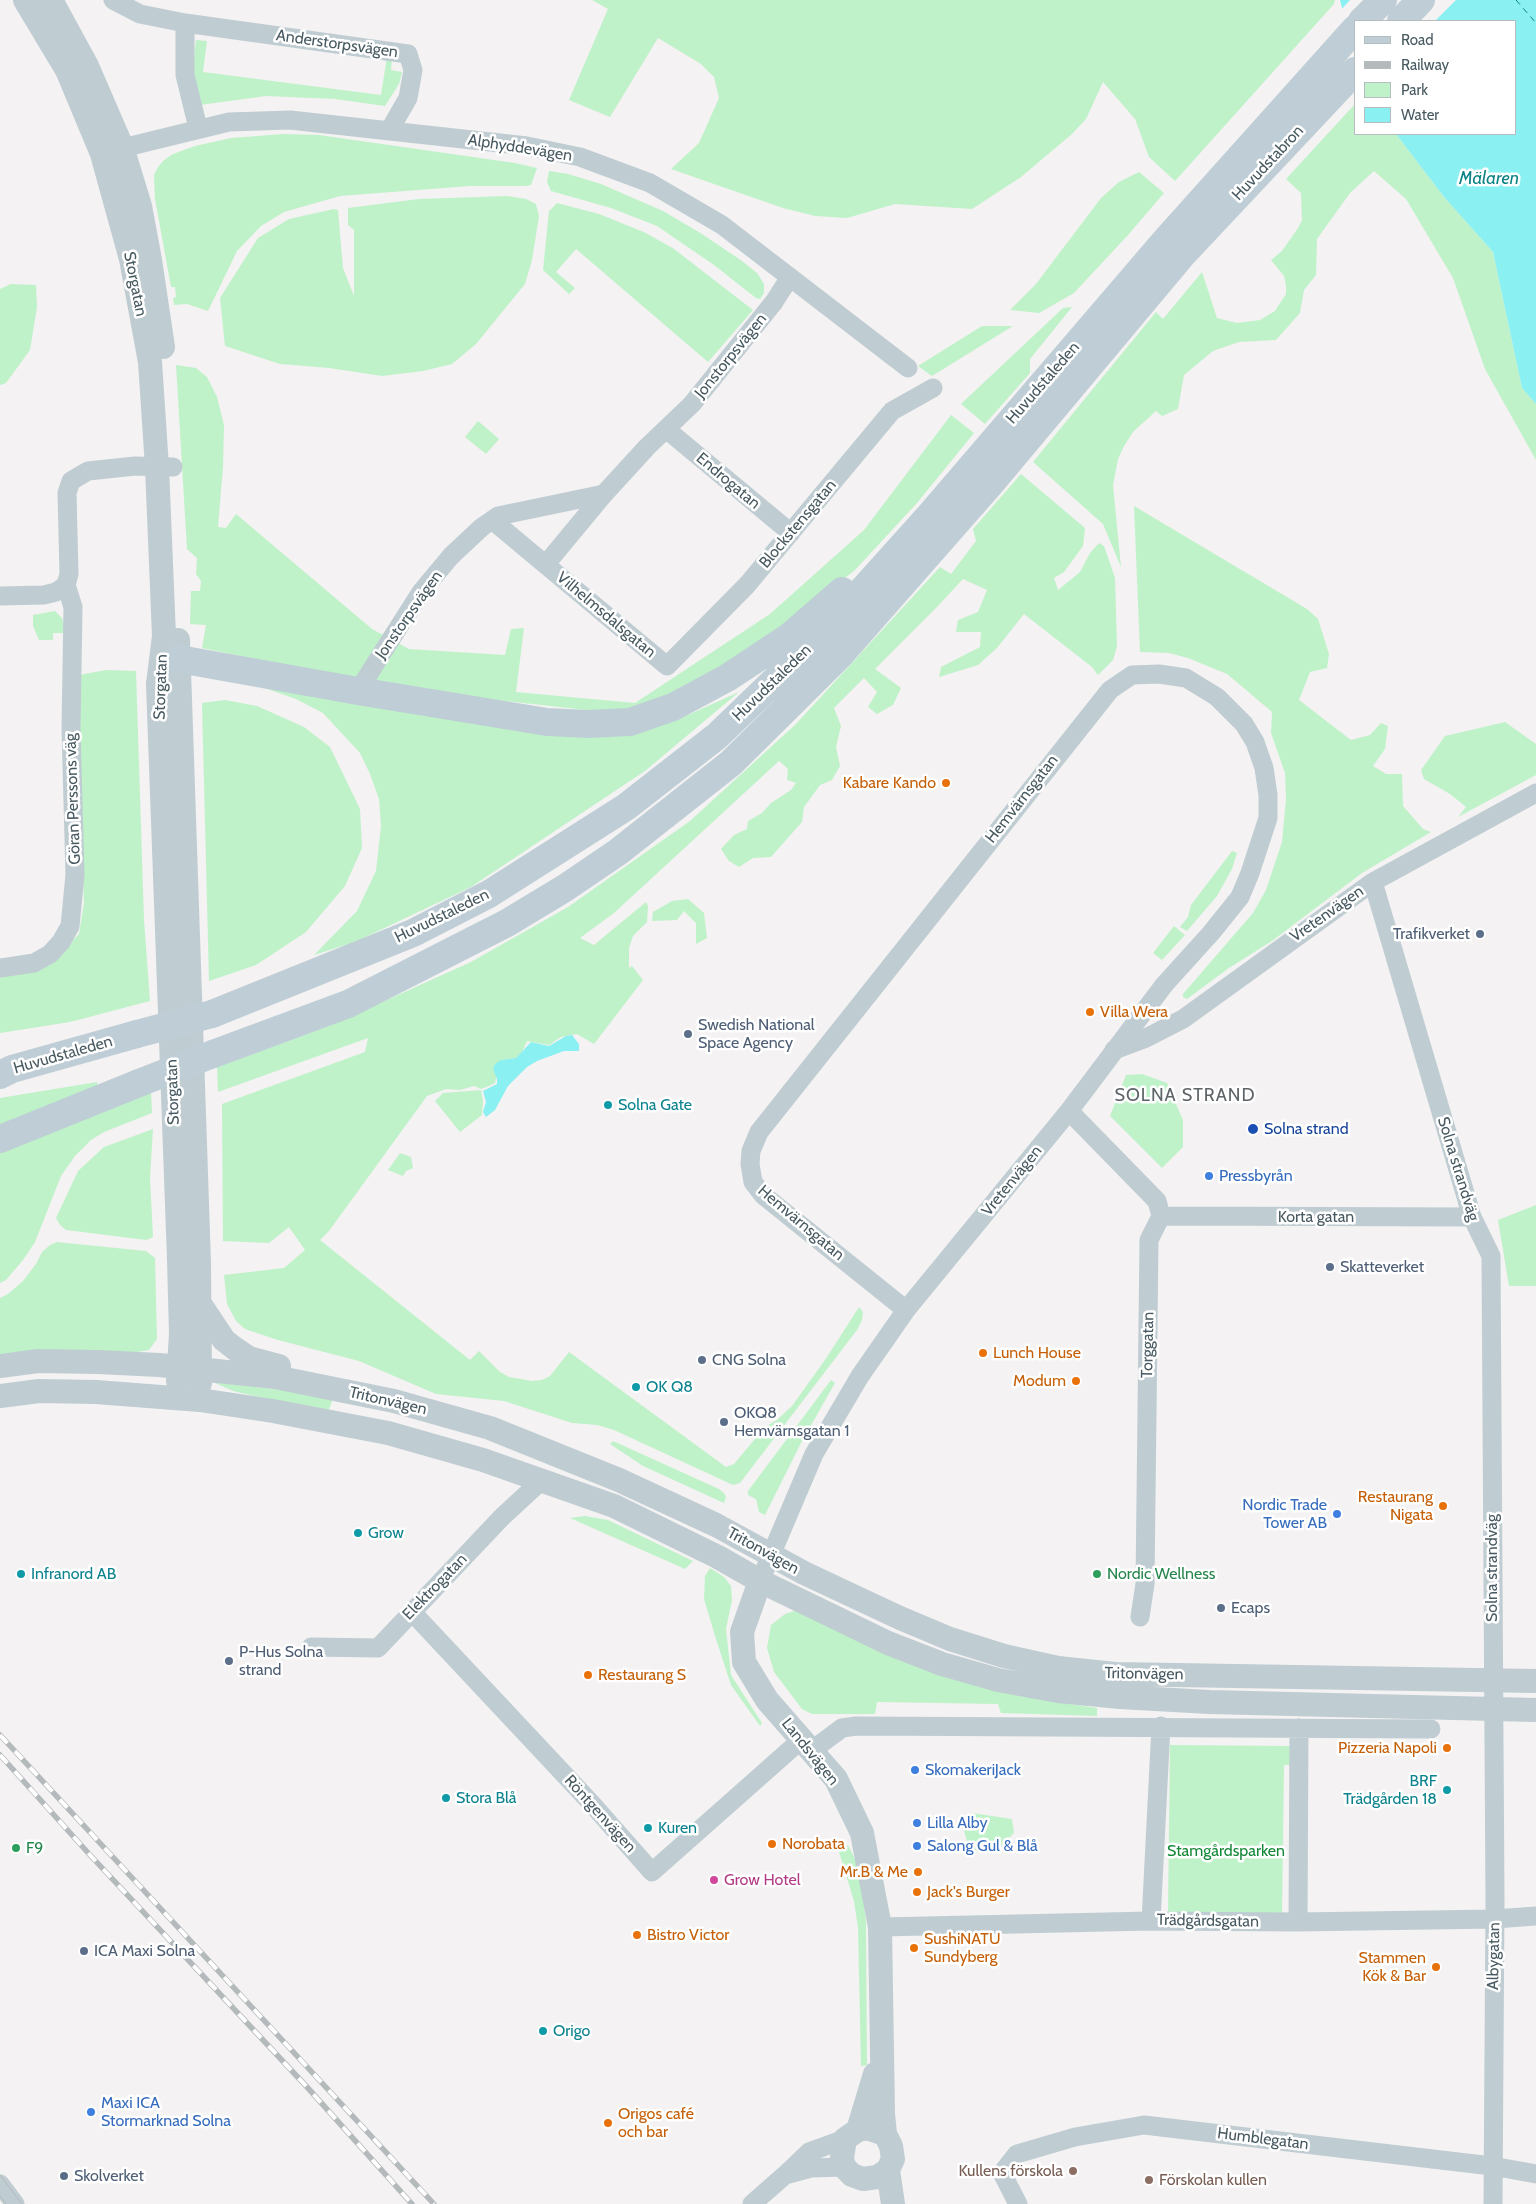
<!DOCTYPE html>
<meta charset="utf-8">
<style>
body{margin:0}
#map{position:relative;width:1536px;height:2204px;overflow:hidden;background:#f4f2f2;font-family:Cabin,sans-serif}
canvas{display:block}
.legend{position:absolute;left:1354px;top:20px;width:162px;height:115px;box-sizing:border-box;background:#fff;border:1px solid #b6bdc0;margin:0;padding:6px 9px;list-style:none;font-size:15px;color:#485a61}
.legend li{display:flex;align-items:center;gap:10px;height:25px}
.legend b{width:25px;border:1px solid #b6bdc0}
</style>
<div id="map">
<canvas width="1536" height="2204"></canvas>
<ul class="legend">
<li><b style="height:6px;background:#bfced6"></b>Road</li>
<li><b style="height:6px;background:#b4b9bc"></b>Railway</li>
<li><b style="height:14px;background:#bff2c9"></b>Park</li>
<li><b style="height:14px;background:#8bf0f1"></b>Water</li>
</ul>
</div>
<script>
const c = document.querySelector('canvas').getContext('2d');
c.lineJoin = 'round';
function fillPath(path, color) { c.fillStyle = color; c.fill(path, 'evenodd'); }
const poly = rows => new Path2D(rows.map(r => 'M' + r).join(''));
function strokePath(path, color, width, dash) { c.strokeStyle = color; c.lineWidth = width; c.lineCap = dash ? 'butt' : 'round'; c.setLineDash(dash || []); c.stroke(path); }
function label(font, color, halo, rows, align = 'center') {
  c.font = font + ' Cabin,sans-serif'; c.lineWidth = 5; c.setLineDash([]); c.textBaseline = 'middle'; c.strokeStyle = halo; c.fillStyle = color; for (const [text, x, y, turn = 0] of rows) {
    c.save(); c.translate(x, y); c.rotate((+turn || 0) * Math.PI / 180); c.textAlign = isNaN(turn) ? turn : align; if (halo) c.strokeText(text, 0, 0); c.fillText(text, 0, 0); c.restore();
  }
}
fillPath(poly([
 [592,0,1335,0,1334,4,1175,181,1149,157,1135,119,1103,82,1086,119,1072,134,1021,177,972,209,895,204,847,218,815,216,783,208,671,169,699,143,719,98,714,77,701,64,658,38,610,117,569,100,608,9],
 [196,40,207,41,203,72,381,95,387,57,392,58,391,70,402,72,399,84,385,106,335,99,266,96,200,105,193,67],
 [1355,104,1355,134,1396,134,1444,197,1493,252,1522,388,1536,404,1536,460,1485,369,1453,278,1406,199,1374,171,1350,193,1317,239,1316,275,1304,290,1300,313,1276,340,1239,342,1213,351,1184,375,1178,409,1162,416,1156,411,1133,432,1124,446,1118,459,1113,485,1121,567,1103,524,1033,462,1156,312,1163,319,1202,272,1217,318,1237,323,1260,320,1275,311,1286,294,1286,285,1284,276,1271,260,1282,251,1298,228,1302,220,1301,193,1286,179],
 [283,134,319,135,515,163,537,168,531,185,525,186,470,186,340,196,284,212,261,226,237,251,208,311,187,304,174,305,173,298,176,297,175,287,171,287,155,199,154,175,158,167,164,160,173,154,195,146,231,138],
 [549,171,568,174,601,184,663,211,702,234,742,261,757,273,764,284,764,293,760,299,756,298,714,265,657,226,611,208,551,191,547,182],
 [1139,172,1164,193,1128,235,1074,293,1039,313,1010,310,1036,284,1101,198,1119,182],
 [507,196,526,199,536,204,539,216,532,260,525,284,476,344,452,364,423,371,382,376,329,368,280,364,225,346,220,298,258,238,289,219,334,209,338,210,343,268,354,296,354,230,348,225,348,208,419,199],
 [557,203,599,214,646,233,674,249,753,310,708,362,576,249,556,272,575,288,569,294,543,270,549,211],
 [11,284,36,285,37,307,30,350,6,383,0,385,0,289],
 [1072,307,1030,359,1030,373,985,424,961,404,1063,308],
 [982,326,1013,326,932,376,918,366],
 [176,365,196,368,207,377,217,397,224,425,223,467,218,527,226,528,236,514,372,629,409,649,505,655,511,629,524,628,516,692,635,703,770,614,864,530,951,415,974,433,917,503,855,570,752,651,664,702,613,713,398,689,202,648,206,625,190,624,191,591,200,591,201,581,196,574,197,558,187,549],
 [478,421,499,439,486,454,465,437],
 [1021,474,1085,528,1083,546,1064,572,1054,578,1058,590,1080,572,1090,553,1099,543,1104,546,1115,578,1117,646,1113,660,1098,675,1092,667,1024,614,997,648,978,665,939,677,941,667,980,647,981,632,956,632,958,620,978,612,987,590,963,579,937,607,875,669,901,688,893,705,877,714,868,707,877,692,864,678,834,708,841,726,836,747,840,766,832,780,820,785,810,799,804,807,802,822,771,857,753,858,739,867,729,861,721,849,734,835,747,829,748,821,762,813,771,803,791,790,796,783,787,780,788,769,779,761,614,913,580,938,594,945,646,902,648,906,647,922,633,936,629,948,629,968,632,966,643,980,594,1044,577,1034,561,1037,549,1045,527,1041,522,1052,516,1058,501,1060,495,1083,489,1086,481,1089,474,1086,460,1090,446,1089,427,1096,329,1231,320,1240,470,1360,479,1351,500,1372,509,1377,532,1381,542,1380,550,1376,569,1352,726,1467,734,1464,765,1427,777,1420,792,1406,827,1357,859,1307,863,1312,862,1320,857,1330,740,1483,733,1485,614,1430,597,1425,572,1423,504,1401,436,1394,359,1361,278,1340,245,1329,236,1321,227,1304,224,1275,284,1268,305,1250,289,1227,269,1243,223,1241,222,1104,365,1052,368,1038,218,1092,217,1067,329,1026,471,962,568,907,690,821,796,724,940,567,951,574,976,541,973,529],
 [1134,506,1307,609,1318,619,1329,654,1327,668,1310,672,1299,700,1351,740,1370,735,1381,723,1388,726,1385,749,1373,766,1386,774,1402,774,1403,806,1423,829,1431,832,1362,873,1272,941,1229,968,1187,999,1183,997,1183,994,1253,913,1266,890,1282,842,1286,799,1285,773,1271,733,1272,712,1245,689,1227,674,1188,658,1169,653,1140,652],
 [55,611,62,618,67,633,53,633,53,640,39,640,33,626,33,615],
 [106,670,136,671,144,920,150,1001,70,1022,0,1033,0,973,58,955,79,934,84,903,78,771,79,675],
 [256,685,455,720,580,737,641,732,690,714,739,692,645,771,471,887,355,942,314,955,357,911,376,871,381,826,379,799,370,774,360,753,323,713,296,699],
 [225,700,257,706,304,727,330,747,360,809,362,848,345,886,306,932,256,965,209,981,202,703],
 [1505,722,1536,744,1536,775,1458,817,1466,807,1450,794,1424,779,1421,770,1445,736],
 [1232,851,1237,853,1232,869,1217,896,1187,931,1180,927,1188,917,1191,905],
 [688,899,704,913,707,938,696,944,696,923,684,911,677,920,652,921,653,912,672,901],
 [1174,926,1185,935,1162,960,1153,953],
 [1142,1074,1167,1083,1183,1120,1183,1147,1162,1168,1110,1116,1126,1075],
 [97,1082,98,1087,0,1126,0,1098],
 [481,1090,483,1101,482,1115,460,1132,435,1101,443,1093],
 [151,1092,152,1113,104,1132,91,1140,75,1156,61,1176,35,1242,23,1260,6,1280,0,1283,0,1151],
 [153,1129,150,1178,153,1237,146,1240,66,1230,60,1225,56,1218,78,1171,104,1147],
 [400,1153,411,1157,413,1168,406,1171,403,1176,388,1170],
 [1536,1205,1536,1286,1509,1286,1498,1220],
 [57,1242,146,1251,155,1258,157,1339,149,1350,132,1353,0,1354,0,1298,8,1294,23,1281,36,1264,42,1252,50,1245],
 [831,1380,835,1383,802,1441,765,1515,759,1512,756,1499,748,1495,748,1491],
 [213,1382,290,1391,333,1398,329,1410,259,1397,233,1391],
 [613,1441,719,1489,724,1493,726,1497,724,1503,643,1466,610,1444],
 [585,1516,608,1520,693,1561,685,1569,570,1518],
 [710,1568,724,1577,731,1586,732,1600,726,1629,731,1675,762,1723,760,1726,731,1685,715,1636,704,1599,705,1576],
 [794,1611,802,1612,1056,1702,1097,1708,1097,1716,1001,1713,998,1704,877,1702,875,1714,812,1714,802,1709,774,1672,767,1648,771,1625,785,1614],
 [1170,1745,1293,1746,1293,1765,1284,1765,1282,1914,1168,1912],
 [972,1813,1012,1819,1014,1833,1001,1846,982,1853,969,1848,964,1831],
 [848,1845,856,1861,862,1888,866,1922,867,2065,861,2066,858,1928,854,1901,839,1852]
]), '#bff2c9');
fillPath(poly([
 [1340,0,1536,0,1536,404,1522,388,1493,252,1444,197,1396,134,1515,134,1515,21,1355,21,1355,55],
 [572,1035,579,1044,579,1051,564,1051,537,1061,527,1067,508,1086,495,1110,486,1117,483,1112,486,1102,483,1091,497,1084,497,1079,493,1069,495,1064,501,1060,516,1058,531,1042,549,1046,566,1036]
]), '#8bf0f1');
fillPath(poly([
 [1350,0,1456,0,1435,21,1355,21,1355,58,1352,56,1340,11]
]), '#f4f2f2');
strokePath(poly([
 [1516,0,1536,23]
]), '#098385', 1, [6, 5]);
strokePath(poly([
 [113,0,140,14,185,23,408,54,413,70,408,98,389,131],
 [185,23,185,75,198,128],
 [110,151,229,122,290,120,527,146,580,157,650,183,722,225,908,368],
 [666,429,791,533],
 [492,520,667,666,747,585,892,411,933,388],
 [546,564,604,494],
 [0,596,44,595,56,592,66,585,69,574,67,493,71,481,88,471,135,466,173,467],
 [358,691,421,592,451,556,482,527,498,516,604,494,647,447,692,404,774,302,790,277],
 [1373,882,1472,1217,1491,1256,1495,1901,1493,2204],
 [0,968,34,963,50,954,61,942,70,926,75,875,71,729,73,607,66,585],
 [1114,1050,1146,1038,1183,1019,1373,882,1536,793],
 [1069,1111,1157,1201,1161,1216,1149,1240,1145,1584,1140,1617],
 [1161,1216,1472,1217],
 [760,1581,814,1454,860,1376,906,1310,1069,1111,1164,985,1211,933,1240,897,1250,873,1268,818,1268,795,1264,768,1255,742,1244,724,1217,697,1186,678,1159,674,1132,675,1110,690,759,1132,751,1151,750,1164,753,1182,763,1195,906,1310],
 [412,1612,592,1804,652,1872,801,1740],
 [311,1647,378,1648,502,1517,541,1481],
 [811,1751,842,1728,856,1726,1431,1729],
 [1151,1921,1161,1726],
 [1298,1922,1299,1728],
 [880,1927,1151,1921,1298,1922,1495,1919,1536,1916],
 [844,2167,811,2168,785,2175,809,2152,845,2139],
 [0,2184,15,2204],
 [752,2204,785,2175],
 [1018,2204,1002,2173,1017,2154,1075,2137,1144,2125,1492,2166,1536,2174]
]), '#bfccd2', 19);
strokePath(poly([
 [25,0,67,70,102,154,131,259,150,362,157,467,164,636,158,684,179,1259,181,1334,178,1381],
 [51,0,87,66,122,147,140,206,150,260,163,347],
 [178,640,199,1263,200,1383],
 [200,1304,224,1340,234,1348,249,1358,279,1366],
 [0,1366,38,1361,98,1362,159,1365,275,1377,394,1401,490,1428,619,1480,716,1525,804,1573,900,1618,950,1639,1004,1656,1058,1668,1115,1674,1536,1681],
 [0,1396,39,1391,96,1392,200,1400,273,1411,388,1433,483,1460,614,1506,718,1557,760,1581,888,1643,942,1664,998,1680,1058,1691,1120,1697,1209,1702,1536,1710],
 [760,1581,742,1632,744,1662,767,1700,836,1779,862,1833,880,1927,883,2114,885,2134,891,2146,893,2159,888,2170,893,2204],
 [858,2130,875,2074],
 [885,2134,867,2128,858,2130,845,2139,842,2158,844,2167,852,2175,863,2179,877,2177,888,2170]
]), '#bfccd2', 24);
strokePath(poly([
 [1362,21,1383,0],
 [1401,21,1421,0],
 [179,659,358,691,547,722,589,724,630,722,673,707,727,678,789,637,842,591],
 [212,1014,413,933,489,894,626,807,717,736,822,635,930,515,1165,241,1355,29],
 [213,1054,348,1004,507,923,565,888,618,852,731,763,840,655,991,483,1182,255,1355,71],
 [0,1075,12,1069,137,1034],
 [0,1139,139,1083]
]), '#bfced6', 28);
strokePath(poly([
 [0,2175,22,2204],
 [0,2196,6,2204]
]), '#b4b9bc', 1);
const rail = poly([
 [0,1735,434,2204],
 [0,1755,90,1855,307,2087,412,2204]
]);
strokePath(rail, '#b4b9bc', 5.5);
strokePath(rail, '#fff', 4, [11]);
strokePath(poly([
 [137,1034,212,1014],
 [139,1083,213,1054]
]), '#bfced6', 28);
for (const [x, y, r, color] of [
 [946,783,5,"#e8710a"],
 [1480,934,5,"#5c6f8a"],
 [1090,1012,5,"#e8710a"],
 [688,1034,5,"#5c6f8a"],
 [608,1105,5,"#0f9aa8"],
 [1253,1129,6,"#1a4fb4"],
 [1209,1176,5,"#3f7fe0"],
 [1330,1267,5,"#5c6f8a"],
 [983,1353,5,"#e8710a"],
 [702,1360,5,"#5c6f8a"],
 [1076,1381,5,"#e8710a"],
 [636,1387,5,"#0f9aa8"],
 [724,1422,5,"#5c6f8a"],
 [1443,1506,5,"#e8710a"],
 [1337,1514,5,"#3f7fe0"],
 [358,1533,5,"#0f9aa8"],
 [21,1574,5,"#0f9aa8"],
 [1097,1574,5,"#2e9e5b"],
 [1221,1608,5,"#5c6f8a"],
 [229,1661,5,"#5c6f8a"],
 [588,1675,5,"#e8710a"],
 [1447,1748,5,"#e8710a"],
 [915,1770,5,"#3f7fe0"],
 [1447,1790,5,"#0f9aa8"],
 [446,1798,5,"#0f9aa8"],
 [917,1823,5,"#3f7fe0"],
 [648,1828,5,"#0f9aa8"],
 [772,1844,5,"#e8710a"],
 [917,1846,5,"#3f7fe0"],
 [16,1848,5,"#2e9e5b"],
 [918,1872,5,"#e8710a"],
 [714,1880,5,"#d1479c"],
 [917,1892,5,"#e8710a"],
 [637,1935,5,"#e8710a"],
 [914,1948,5,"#e8710a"],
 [84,1951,5,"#5c6f8a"],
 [1436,1967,5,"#e8710a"],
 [543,2031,5,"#0f9aa8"],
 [91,2112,5,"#3f7fe0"],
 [608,2123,5,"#e8710a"],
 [1073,2171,5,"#8d6e63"],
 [64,2176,5,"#5c6f8a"],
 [1149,2180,5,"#8d6e63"]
]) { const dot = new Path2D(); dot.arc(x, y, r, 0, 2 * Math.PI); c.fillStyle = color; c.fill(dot); strokePath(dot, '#fff', 2); }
label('16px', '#485a61', '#fff', [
 ["Anderstorpsvägen",337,44,8],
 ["Alphyddevägen",520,148,9],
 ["Huvudstabron",1268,163,-47],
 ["Storgatan",135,284,79],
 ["Jonstorpsvägen",731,356,-51],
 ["Huvudstaleden",1043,383,-49],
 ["Endrogatan",728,481,40],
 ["Blockstensgatan",798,524,-50],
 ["Jonstorpsvägen",409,615,-55],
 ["Vilhelmsdalsgatan",606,615,40],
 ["Huvudstaleden",772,683,-44],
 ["Storgatan",161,687,-88],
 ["Göran Perssons väg",73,799,-92],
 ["Hemvärnsgatan",1022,799,-52],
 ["Vretenvägen",1327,914,-35],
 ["Huvudstaleden",442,916,-26],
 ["Huvudstaleden",63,1055,-16],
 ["Storgatan",173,1092,-92],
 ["Solna strandväg",1458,1169,73],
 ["Vretenvägen",1012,1181,-51],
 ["Korta gatan",1316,1217],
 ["Hemvärnsgatan",801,1223,40],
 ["Torggatan",1148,1345,-89],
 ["Tritonvägen",388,1401,13],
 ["Tritonvägen",763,1551,29],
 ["Solna strandväg",1492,1568,-90],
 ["Elektrogatan",435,1587,-46],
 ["Tritonvägen",1144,1674,1],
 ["Landsvägen",810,1752,51],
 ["Röntgenvägen",600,1814,48],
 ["Trädgårdsgatan",1208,1921,1],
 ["Albygatan",1494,1956,-89],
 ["Humblegatan",1263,2139,7]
]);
label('16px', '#c56008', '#fff', [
 ["Kabare Kando",936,783,"right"],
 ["Villa Wera",1100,1012],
 ["Lunch House",993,1353],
 ["Modum",1066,1381,"right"],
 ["Restaurang",1433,1497,"right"],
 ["Nigata",1433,1515,"right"],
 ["Restaurang S",598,1675],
 ["Pizzeria Napoli",1437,1748,"right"],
 ["Norobata",782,1844],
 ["Mr.B & Me",908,1872,"right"],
 ["Jack's Burger",927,1892],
 ["Bistro Victor",647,1935],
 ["SushiNATU",924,1939],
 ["Sundyberg",924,1957],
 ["Stammen",1426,1958,"right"],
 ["Kök & Bar",1426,1976,"right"],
 ["Origos café",618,2114],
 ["och bar",618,2132]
], 'left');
label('16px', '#4e5e75', '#fff', [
 ["Trafikverket",1470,934,"right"],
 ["Swedish National",698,1025],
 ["Space Agency",698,1043],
 ["Skatteverket",1340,1267],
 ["CNG Solna",712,1360],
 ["OKQ8",734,1413],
 ["Hemvärnsgatan 1",734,1431],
 ["Ecaps",1231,1608],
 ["P-Hus Solna",239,1652],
 ["strand",239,1670],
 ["ICA Maxi Solna",94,1951],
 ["Skolverket",74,2176]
], 'left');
label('16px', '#0d838f', '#fff', [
 ["Solna Gate",618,1105],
 ["OK Q8",646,1387],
 ["Grow",368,1533],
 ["Infranord AB",31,1574],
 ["BRF",1437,1781,"right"],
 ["Trädgården 18",1437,1799,"right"],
 ["Stora Blå",456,1798],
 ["Kuren",658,1828],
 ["Origo",553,2031]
], 'left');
label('16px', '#164399', '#fff', [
 ["Solna strand",1264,1129]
], 'left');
label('16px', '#366cbe', '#fff', [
 ["Pressbyrån",1219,1176],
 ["Nordic Trade",1327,1505,"right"],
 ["Tower AB",1327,1523,"right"],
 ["SkomakeriJack",925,1770],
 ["Lilla Alby",927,1823],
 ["Salong Gul & Blå",927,1846],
 ["Maxi ICA",101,2103],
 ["Stormarknad Solna",101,2121]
], 'left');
label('16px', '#27864d', '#fff', [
 ["Nordic Wellness",1107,1574],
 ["F9",26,1848]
], 'left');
label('16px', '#138837', '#fff', [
 ["Stamgårdsparken",1226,1851]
]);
label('16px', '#b23c85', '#fff', [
 ["Grow Hotel",724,1880]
], 'left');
label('16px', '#785e54', '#fff', [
 ["Kullens förskola",1063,2171],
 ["Förskolan kullen",1159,2180,"left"]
], 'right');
label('italic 18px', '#098385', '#fff', [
 ["Mälaren",1489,179]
]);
c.letterSpacing = '1px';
label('18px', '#5e6467', '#fff', [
 ["SOLNA STRAND",1185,1096]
]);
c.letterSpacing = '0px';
</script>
